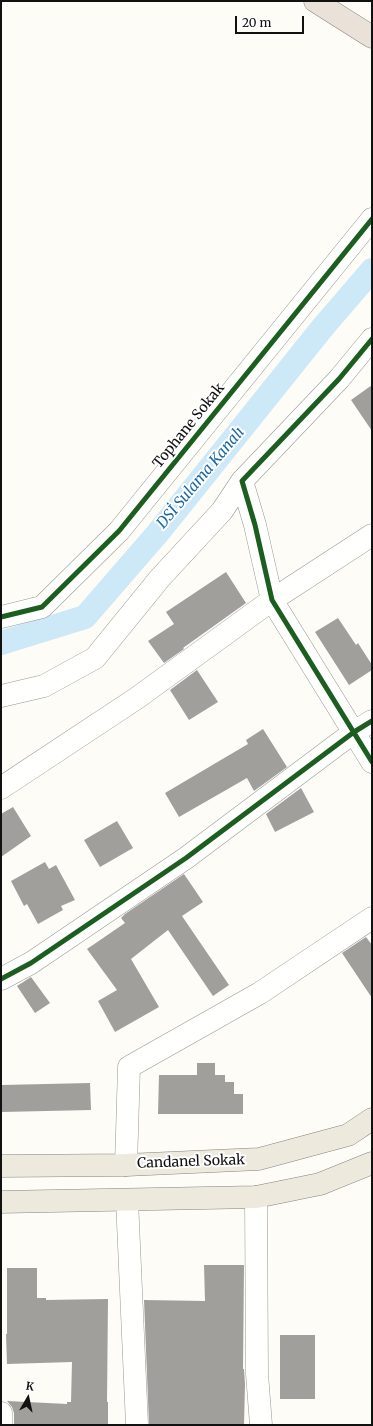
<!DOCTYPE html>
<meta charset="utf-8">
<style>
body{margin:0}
#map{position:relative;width:373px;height:1426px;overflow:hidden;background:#fdfcf7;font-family:Merriweather,serif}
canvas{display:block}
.frame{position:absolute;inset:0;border:2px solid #111;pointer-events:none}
.north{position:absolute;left:8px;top:1378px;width:40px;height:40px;-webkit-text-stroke:3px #fff;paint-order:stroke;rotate:9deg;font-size:11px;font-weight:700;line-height:16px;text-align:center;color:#111}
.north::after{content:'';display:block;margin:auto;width:14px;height:18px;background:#111;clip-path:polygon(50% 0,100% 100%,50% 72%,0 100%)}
.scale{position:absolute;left:235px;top:16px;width:69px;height:18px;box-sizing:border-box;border:2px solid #111;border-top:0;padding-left:5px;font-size:12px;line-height:14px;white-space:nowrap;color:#111;-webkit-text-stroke:3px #fff;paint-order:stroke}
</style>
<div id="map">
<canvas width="373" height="1426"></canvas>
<div class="frame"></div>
<div class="north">K</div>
<div class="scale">20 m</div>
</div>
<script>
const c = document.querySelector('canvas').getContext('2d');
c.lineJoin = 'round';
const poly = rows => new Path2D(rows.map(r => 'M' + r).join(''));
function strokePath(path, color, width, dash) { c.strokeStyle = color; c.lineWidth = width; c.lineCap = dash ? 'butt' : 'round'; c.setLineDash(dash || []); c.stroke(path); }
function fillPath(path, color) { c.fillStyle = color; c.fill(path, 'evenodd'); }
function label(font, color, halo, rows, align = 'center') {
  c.font = font + ' Merriweather,serif'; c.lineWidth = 4; c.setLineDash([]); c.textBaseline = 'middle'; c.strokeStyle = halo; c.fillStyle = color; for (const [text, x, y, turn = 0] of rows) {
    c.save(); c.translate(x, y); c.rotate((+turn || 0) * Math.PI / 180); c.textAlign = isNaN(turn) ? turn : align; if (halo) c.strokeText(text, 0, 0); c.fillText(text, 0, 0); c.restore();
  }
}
strokePath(poly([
 [1,643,85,617,157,534,323,327,372,270]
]), '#cde8f7', 24);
fillPath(poly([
 [372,385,372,431,351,400],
 [226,572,246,603,183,648,184,649,164,663,148,641,174,624,166,612],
 [338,618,356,645,358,643,372,665,372,670,349,685,315,632],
 [197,670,218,702,189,720,170,690],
 [263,729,287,767,254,791,247,778,179,817,165,793,248,744,246,740],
 [301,788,314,812,275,832,266,814],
 [13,807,31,836,1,857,1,814],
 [117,821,133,848,100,867,84,840],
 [45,862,49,869,56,865,75,900,61,906,63,910,38,924,27,904,24,906,11,881],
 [184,874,203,902,182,916,229,985,213,996,168,930,131,959,159,1007,115,1032,98,1001,117,990,87,949,125,923,121,918,125,914],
 [366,937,372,945,372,998,342,953],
 [31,977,50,1003,35,1013,17,986],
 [197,1063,215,1063,215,1075,225,1075,225,1082,234,1082,234,1094,243,1094,243,1114,158,1114,159,1075,197,1075],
 [90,1083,91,1110,2,1112,2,1085],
 [204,1265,244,1265,243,1369,244,1369,245,1384,244,1425,149,1425,144,1300,205,1301],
 [7,1268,37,1268,37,1298,46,1298,46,1300,108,1299,107,1402,108,1402,108,1425,14,1425,14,1413,12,1407,7,1401,67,1404,67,1402,71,1402,72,1362,7,1364,6,1334,7,1334],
 [280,1335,315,1335,315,1399,280,1399]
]), '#a19f9c');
const street = poly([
 [372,339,339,379,242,481,255,525,272,600,372,762],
 [1,617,42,607,119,531,372,219],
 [1,696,44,686,95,658,160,578,222,511,242,481],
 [1,788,137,698,272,600,372,535],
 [1,979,31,963,186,858,354,732,372,721],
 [126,1165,129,1067,260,993,372,918],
 [256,1197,257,1374,261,1425],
 [127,1200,137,1425],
 [1,1413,1,1425]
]);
const primary = poly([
 [1,1166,126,1165,259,1159,348,1135,372,1119],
 [1,1202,256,1197,320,1184,372,1163]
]);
const highway = poly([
 [315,1,372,37]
]);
strokePath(street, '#979795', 23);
strokePath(primary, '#858482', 23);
strokePath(highway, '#858482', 23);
strokePath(street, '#fffffe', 22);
strokePath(primary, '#ede9dc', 22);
strokePath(highway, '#eae1d8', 22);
strokePath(poly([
 [372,339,339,379,242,481,255,525,272,600,372,762],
 [1,617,42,607,119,531,372,219],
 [1,979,31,963,186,858,354,732,372,721]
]), '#1b5e20', 5);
label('14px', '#111', '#fff', [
 ["Tophane Sokak",189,426,-51],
 ["Candanel Sokak",191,1162,-2]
]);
label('italic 15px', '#1768a6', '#fff', [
 ["DSİ Sulama Kanalı",201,478,-50]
]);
</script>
